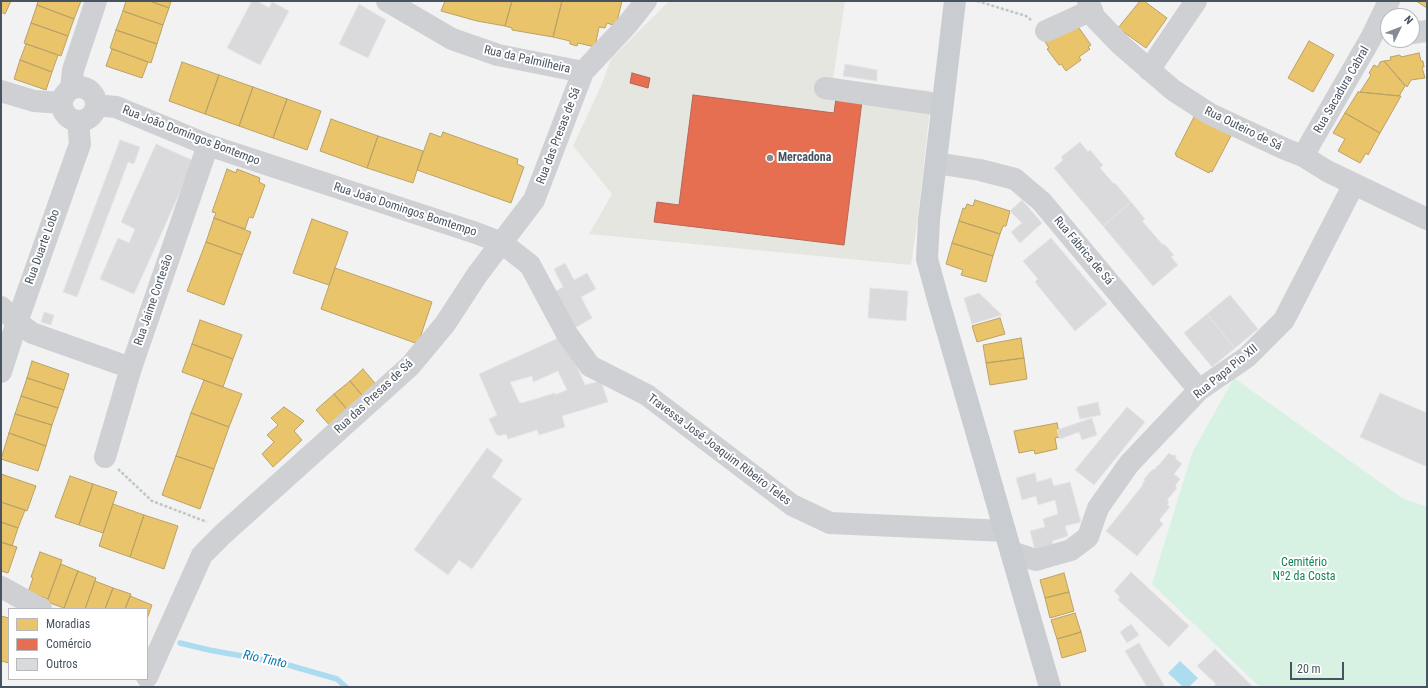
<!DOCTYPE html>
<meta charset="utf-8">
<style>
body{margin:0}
#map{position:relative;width:1428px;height:688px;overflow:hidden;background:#f3f2f2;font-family:"Roboto Condensed",sans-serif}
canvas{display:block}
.frame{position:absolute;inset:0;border:2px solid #485360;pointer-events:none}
.legend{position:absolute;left:8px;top:608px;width:140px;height:72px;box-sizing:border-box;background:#fff;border:1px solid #b6babf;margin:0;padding:5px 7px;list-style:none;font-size:12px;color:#485360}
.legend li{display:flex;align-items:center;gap:8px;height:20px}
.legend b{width:20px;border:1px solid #b6babf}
.north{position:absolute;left:1380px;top:8px;width:40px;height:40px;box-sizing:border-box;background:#fff;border:1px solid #b6babf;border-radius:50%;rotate:47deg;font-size:11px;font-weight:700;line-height:16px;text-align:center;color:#485360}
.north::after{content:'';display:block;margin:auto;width:14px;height:18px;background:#848b93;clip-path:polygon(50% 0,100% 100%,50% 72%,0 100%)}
.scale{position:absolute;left:1290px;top:662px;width:54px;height:18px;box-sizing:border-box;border:2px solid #485360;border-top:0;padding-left:5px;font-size:12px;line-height:14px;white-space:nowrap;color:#485360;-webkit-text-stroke:3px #fff;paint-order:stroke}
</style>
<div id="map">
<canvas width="1428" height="688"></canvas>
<div class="frame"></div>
<ul class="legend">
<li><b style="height:11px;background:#e9c46a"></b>Moradias</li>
<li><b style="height:11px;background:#e76f51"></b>Comércio</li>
<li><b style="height:11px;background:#dadadc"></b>Outros</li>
</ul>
<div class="north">N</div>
<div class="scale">20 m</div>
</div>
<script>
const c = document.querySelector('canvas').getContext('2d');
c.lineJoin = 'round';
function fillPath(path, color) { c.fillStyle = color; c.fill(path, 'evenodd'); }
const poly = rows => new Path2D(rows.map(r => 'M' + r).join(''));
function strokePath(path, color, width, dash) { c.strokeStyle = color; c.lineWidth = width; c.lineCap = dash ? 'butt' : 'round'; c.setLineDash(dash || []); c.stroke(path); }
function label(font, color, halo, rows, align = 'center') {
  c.font = font + ' "Roboto Condensed",sans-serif'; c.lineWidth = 4; c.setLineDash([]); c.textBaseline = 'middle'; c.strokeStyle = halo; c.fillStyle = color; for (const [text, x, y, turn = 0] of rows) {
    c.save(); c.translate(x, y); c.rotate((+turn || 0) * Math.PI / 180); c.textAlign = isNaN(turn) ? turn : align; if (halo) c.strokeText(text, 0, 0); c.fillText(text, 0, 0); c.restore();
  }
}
fillPath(poly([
 [669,1,845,1,833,79,932,91,918,218,911,265,589,234,612,194,573,146,601,86,611,59]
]), '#e6e6e1');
fillPath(poly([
 [1234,378,1402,498,1427,507,1427,687,1260,687,1152,584,1192,453]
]), '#d7f1e3');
fillPath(poly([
 [1180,661,1198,678,1189,687,1183,687,1168,673]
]), '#abdcf0');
const homes = poly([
 [1,1,11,1,5,14,1,12,1,1],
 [38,1,81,1,74,19,37,5,38,1],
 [126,1,150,1,169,8,163,25,123,11,126,1],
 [150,1,171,1,169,8,150,1],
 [443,1,512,1,505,26,477,21,441,11,445,1,443,1],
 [512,1,562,1,553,37,512,30,512,28,505,26,512,1],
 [562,1,622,1,616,26,607,23,605,28,599,27,595,47,578,43,577,46,570,44,570,41,553,37,562,1],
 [1140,1,1144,1,1167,18,1146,48,1118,28,1140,1],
 [1416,1,1427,1,1427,8,1416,1],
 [37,5,74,19,68,36,31,23,37,5],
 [123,11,163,25,157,44,116,30,123,11],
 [31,23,68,36,61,56,24,43,31,23],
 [1077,25,1091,45,1088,47,1090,49,1079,57,1081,60,1066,71,1061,64,1059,65,1047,49,1049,48,1044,40,1077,25],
 [116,30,157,44,151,63,110,48,116,30],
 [1309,41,1334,55,1313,92,1288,78,1309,41],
 [26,44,58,55,52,72,20,60,26,44],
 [112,49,148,62,142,78,106,66,112,49],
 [1419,53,1421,61,1423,61,1424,67,1422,67,1425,78,1411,80,1407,87,1384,61,1391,60,1390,57,1400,55,1401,57,1419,53],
 [20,60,52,72,46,90,14,79,20,60],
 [1384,61,1405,86,1399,96,1360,92,1371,75,1369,73,1374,65,1378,67,1380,62,1384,61],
 [182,62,219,75,205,114,169,101,182,62],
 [219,75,253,87,239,126,205,114,219,75],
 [253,87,287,99,273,138,239,126,253,87],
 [1358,92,1401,96,1380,133,1345,113,1358,92],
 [287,99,321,111,307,150,273,138,287,99],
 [1345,113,1380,133,1368,155,1366,153,1360,163,1338,151,1345,139,1333,133,1345,113],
 [1195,115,1232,134,1212,172,1210,171,1209,173,1176,156,1176,154,1175,154,1195,115],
 [331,119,378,136,367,168,320,151,331,119],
 [443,132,518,159,517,164,524,167,511,203,417,170,430,133,441,137,443,132],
 [378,136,423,151,413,183,367,168,378,136],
 [227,169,236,173,237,169,260,178,259,182,265,185,253,218,249,217,245,229,214,218,216,213,212,212,227,169],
 [975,200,1010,211,1006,226,1003,226,1000,234,959,221,963,208,965,209,967,204,973,206,975,200],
 [214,218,251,232,242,255,206,242,214,218],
 [312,219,348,232,329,285,293,273,312,219],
 [959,221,1000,234,993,256,952,243,959,221],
 [206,242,242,255,224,305,187,291,206,242],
 [952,243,993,256,986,282,961,275,963,270,946,264,952,243],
 [335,268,432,302,418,344,321,309,335,268],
 [1000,318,1005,334,977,342,972,326,1000,318],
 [200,320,242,335,233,359,192,344,200,320],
 [1021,338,1024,358,986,363,983,345,1021,338],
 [192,344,233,359,223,387,182,372,192,344],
 [1024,358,1027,379,990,385,986,363,1024,358],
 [32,361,69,374,64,390,27,378,32,361],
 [363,369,379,388,366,400,350,381,363,369],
 [27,378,64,390,58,408,21,396,27,378],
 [204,380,242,394,229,427,191,413,204,380],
 [350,381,366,400,350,413,334,394,350,381],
 [334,394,350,413,332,428,316,410,334,394],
 [21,396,58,408,52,425,15,414,21,396],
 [284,407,304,421,294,431,302,440,273,467,262,454,274,442,267,435,278,425,271,418,284,407],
 [191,413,229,427,214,469,176,456,191,413],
 [15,414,52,425,46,446,9,433,15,414],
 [1057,423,1060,437,1055,438,1057,449,1035,454,1034,450,1019,453,1014,431,1057,423],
 [9,433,46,446,38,471,1,459,9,433],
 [176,456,214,469,200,509,162,495,176,456],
 [1,474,36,486,27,511,1,502,1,474],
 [70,476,93,484,79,525,55,517,70,476],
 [93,484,117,492,103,533,79,525,93,484],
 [1,502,25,510,18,528,1,522,1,502],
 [113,504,144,515,130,557,99,546,113,504],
 [144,515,178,526,164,569,130,557,144,515],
 [1,522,18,528,12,546,1,542,1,522],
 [1,542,17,547,8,573,1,571,1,542],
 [40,552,62,560,48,599,28,592,33,578,31,577,40,552],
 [61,564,78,571,64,608,47,602,61,564],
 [78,571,96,578,85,609,67,609,64,608,78,571],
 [1064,573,1069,592,1045,598,1040,580,1064,573],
 [95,581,113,588,105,609,85,609,95,581],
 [113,588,131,594,125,609,105,609,113,588],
 [1069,592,1074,611,1050,618,1045,598,1069,592],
 [130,596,152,605,147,619,147,609,125,609,130,596],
 [1075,613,1081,632,1057,639,1051,620,1075,613],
 [1,616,9,618,9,663,1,661,1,616],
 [1081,632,1086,651,1062,658,1057,639,1081,632]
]);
fillPath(homes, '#e9c46a');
strokePath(homes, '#b9a267', 1);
const shops = poly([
 [632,73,650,78,648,88,630,83,632,73],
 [693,95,834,113,836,98,862,101,844,245,654,222,657,202,679,205,693,95]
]);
fillPath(shops, '#e76f51');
strokePath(shops, '#b76756', 1);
strokePath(poly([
 [180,643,209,650,281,663,337,679,346,687]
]), '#abdcf0', 5.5);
const building = poly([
 [252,1,257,1,269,8,272,2,289,11,260,65,227,48,252,1],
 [359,4,386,20,368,58,339,44,359,4],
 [845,64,877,70,877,81,843,76,845,64],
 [120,140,140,147,134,164,128,162,77,297,63,292,120,140],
 [1080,142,1088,152,1090,150,1103,165,1100,168,1114,184,1115,183,1131,202,1103,226,1054,168,1063,160,1061,157,1080,142],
 [156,144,194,161,134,294,100,279,118,238,129,243,135,229,121,222,156,144],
 [1022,200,1042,223,1020,243,1011,232,1022,223,1010,211,1022,200],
 [1131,202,1145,219,1142,221,1163,245,1164,244,1174,255,1171,257,1178,265,1153,286,1103,226,1131,202],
 [1051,238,1107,304,1075,331,1035,282,1038,279,1023,261,1051,238],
 [565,263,574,280,587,273,596,289,581,297,592,318,573,329,553,293,563,287,554,269,565,263],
 [870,288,908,291,906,321,868,318,870,288],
 [979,293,1002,315,972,324,964,298,979,293],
 [1230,295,1258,329,1235,348,1207,314,1230,295],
 [44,312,54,315,51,325,41,322,44,312],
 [1207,314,1235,348,1212,367,1184,333,1207,314],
 [563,336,585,385,601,381,608,402,562,416,565,427,539,435,537,430,508,439,506,434,499,436,496,434,489,419,497,415,479,374,563,336],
 [558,371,567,390,555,395,555,393,522,403,519,402,510,382,532,376,533,382,558,371],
 [1380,393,1427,413,1427,463,1425,466,1360,437,1380,393],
 [1098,402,1101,415,1080,419,1077,407,1098,402],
 [1127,407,1145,422,1094,485,1075,470,1127,407],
 [1092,418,1097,435,1082,440,1079,432,1060,439,1057,430,1092,418],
 [487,448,503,460,492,477,522,499,472,569,459,560,448,575,414,550,487,448],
 [1169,453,1171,455,1175,455,1176,459,1182,464,1174,474,1180,479,1175,486,1177,488,1167,500,1169,502,1167,505,1170,507,1159,520,1163,524,1137,556,1106,531,1143,485,1142,485,1145,480,1144,479,1153,469,1154,470,1158,465,1158,466,1169,453],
 [1035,473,1037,482,1051,478,1054,486,1070,482,1081,522,1065,526,1068,536,1052,541,1054,548,1036,553,1030,531,1045,527,1043,519,1058,514,1055,500,1038,505,1036,496,1022,500,1016,478,1035,473],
 [1131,572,1189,626,1169,647,1118,600,1120,597,1114,591,1131,572],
 [1131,624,1139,635,1127,643,1120,632,1131,624],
 [1139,643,1165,687,1147,687,1125,651,1139,643],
 [1215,649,1253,687,1213,687,1216,684,1197,666,1215,649]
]);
fillPath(building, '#dadadc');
strokePath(building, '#e4e4e5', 1);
strokePath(poly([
 [977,1,1026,16,1031,20],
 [118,469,152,501,207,522]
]), '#bbc8c4', 2.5, [3, 2]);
strokePath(poly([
 [387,1,452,39,498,55,583,72],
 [1088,1,1095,18,1121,45,1173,90,1210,114,1285,149,1303,156,1327,171,1427,219],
 [1046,31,1092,10],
 [1412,33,1427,31],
 [1149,70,1196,1],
 '62 104a17 17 0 1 1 34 0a17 17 0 1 1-34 0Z',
 [71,88,73,70,96,1],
 [825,88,942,105],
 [1,91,34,101,62,103],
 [96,105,116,107,208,145,476,233,502,243,530,265,567,334,590,366,647,395,792,505,830,523,1005,531],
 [1303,156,1371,38,1389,1],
 [936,163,980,170,1015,179,1042,202,1199,390],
 [1,307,17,322,32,333,131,368],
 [1,372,17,322,80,144,78,121],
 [105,457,131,368,208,145],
 [1011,552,1036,560,1071,550,1088,537,1098,508,1129,464,1199,390,1247,357,1284,320,1354,184],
 [1,587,41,609],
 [147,677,202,555,223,534,410,366,445,324,477,275,534,200,583,72,627,25,646,1]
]), '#ced0d3', 22);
strokePath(poly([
 [955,1,929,220,927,259,938,299,1050,687]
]), '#c9cdd1', 22);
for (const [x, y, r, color] of [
 [770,158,4,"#848b93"]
]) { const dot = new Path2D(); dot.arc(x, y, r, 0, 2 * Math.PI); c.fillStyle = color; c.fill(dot); strokePath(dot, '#fff', 1.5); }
label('12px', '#485360', '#fff', [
 ["Rua da Palmilheira",527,60,13],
 ["Rua Sacadura Cabral",1342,90,-60],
 ["Rua Outeiro de Sá",1243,129,26],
 ["Rua João Domingos Bontempo",191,136,21],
 ["Rua das Presas de Sá",559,136,-69],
 ["Rua João Domingos Bomtempo",405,210,18],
 ["Rua Duarte Lobo",43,247,-70],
 ["Rua Fábrica de Sá",1083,251,50],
 ["Rua Jaime Cortesão",154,300,-71],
 ["Rua Papa Pio XII",1226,372,-39],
 ["Rua das Presas de Sá",374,397,-43],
 ["Travessa José Joaquim Ribeiro Teles",719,450,37]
]);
label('bold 12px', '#485360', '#fff', [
 ["Mercadona",778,158]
], 'left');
label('12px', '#158557', '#fff', [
 ["Cemitério",1304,563],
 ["Nº2 da Costa",1304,577]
]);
label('italic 13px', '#087aab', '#fff', [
 ["Rio Tinto",265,660,12]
]);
</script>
